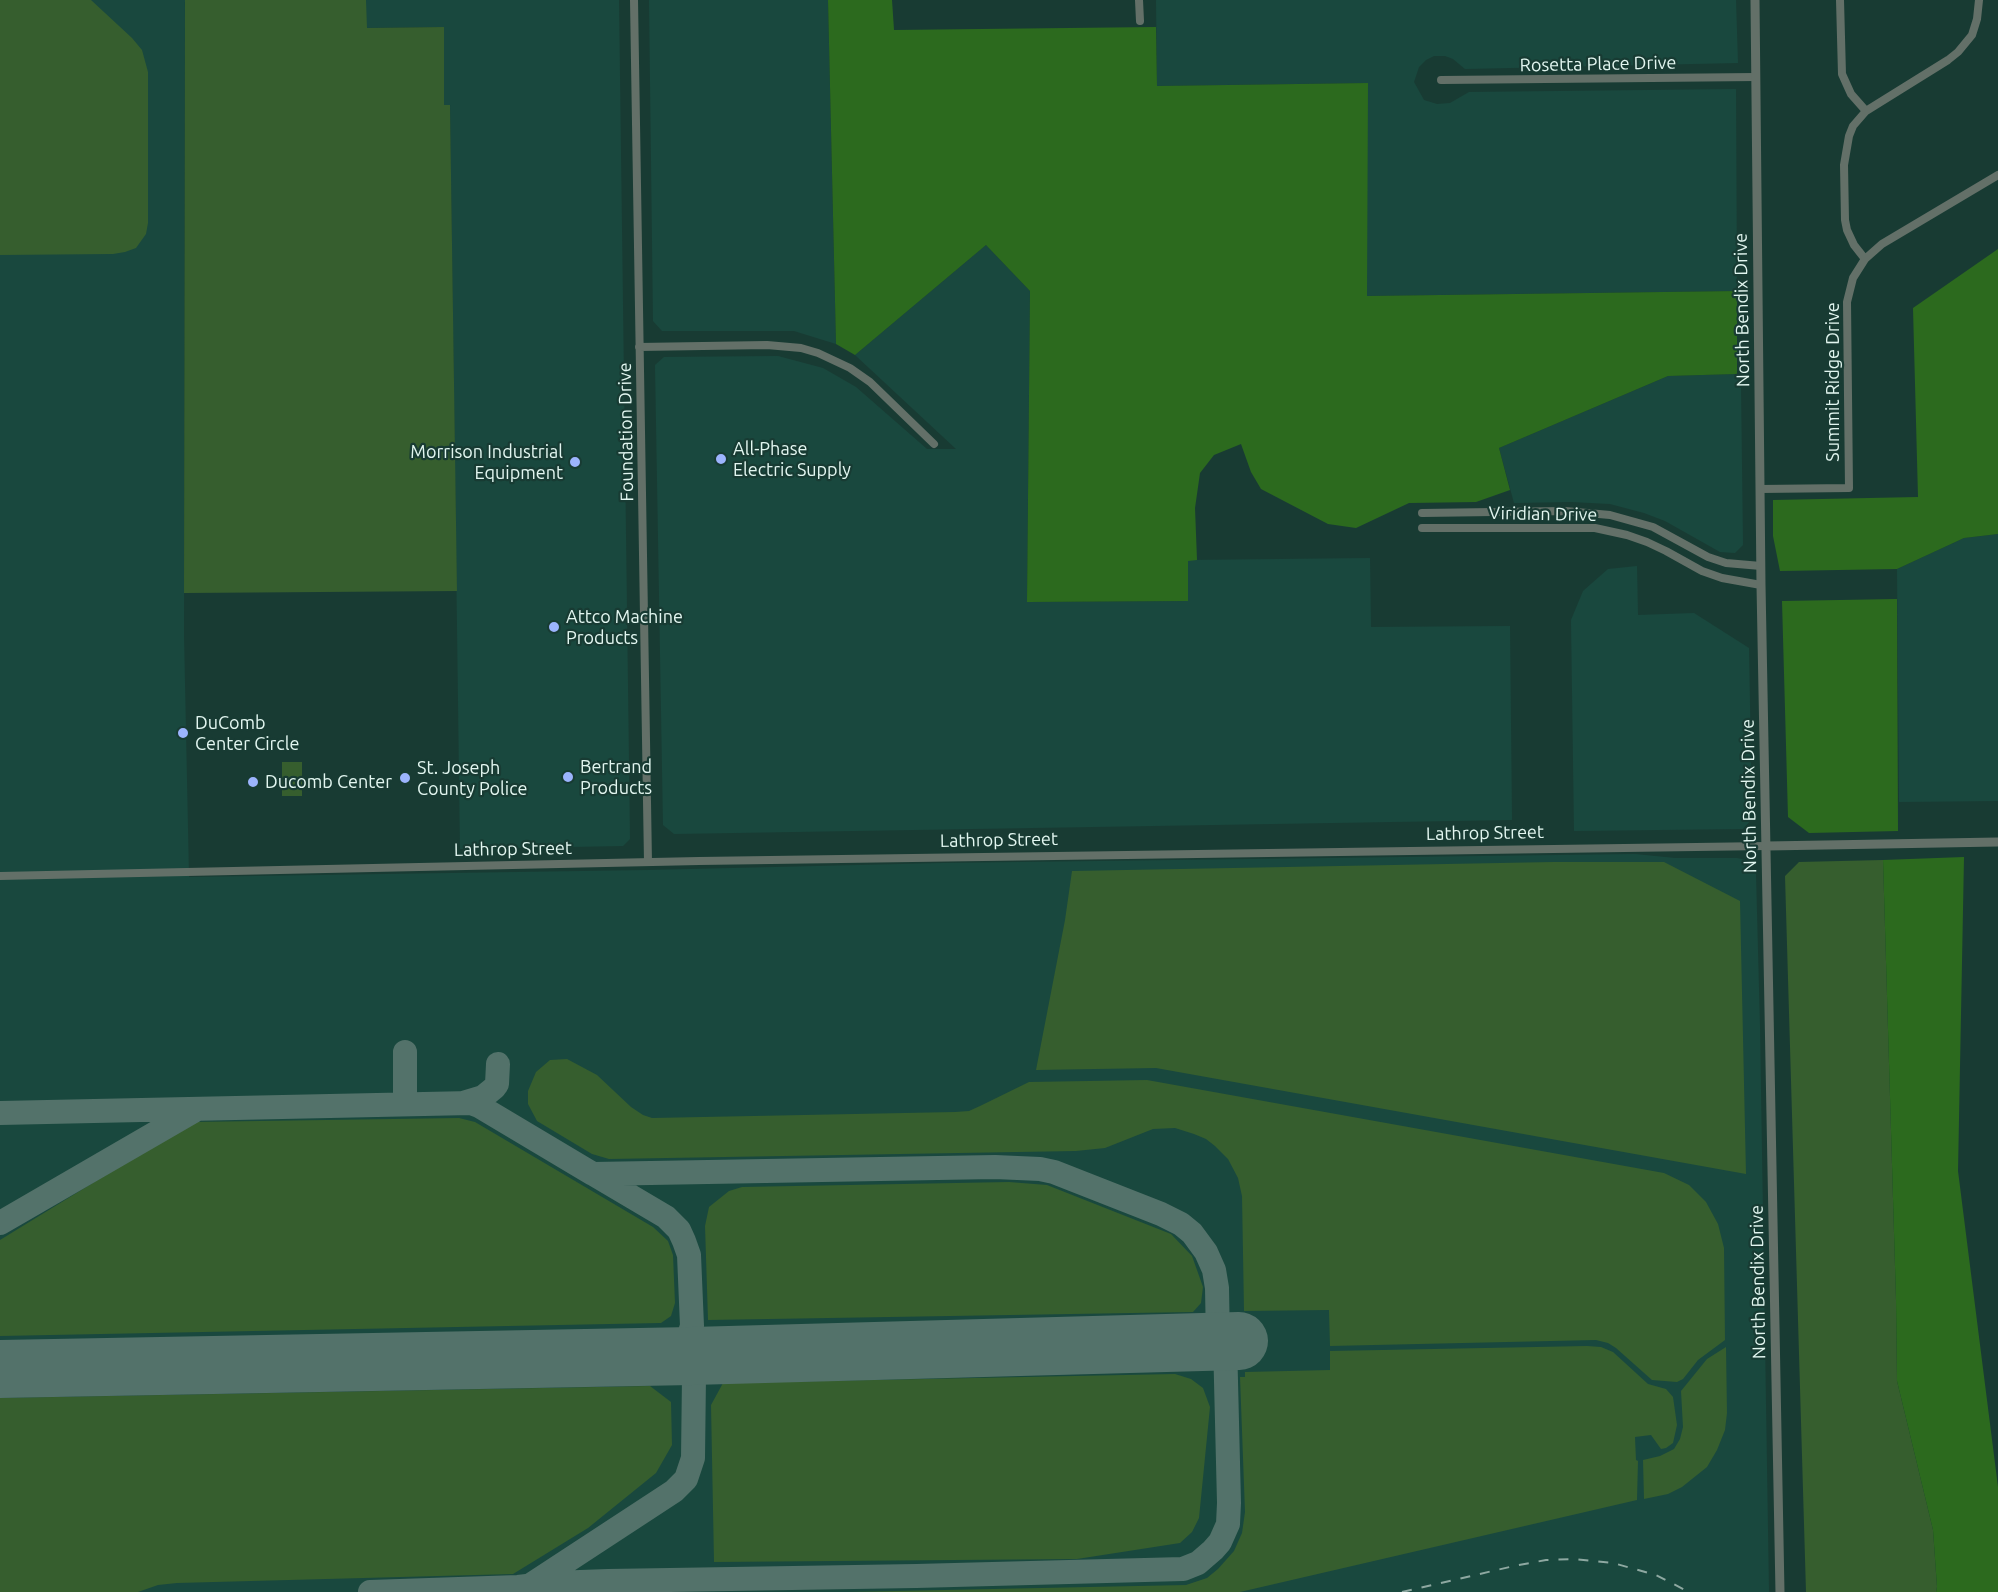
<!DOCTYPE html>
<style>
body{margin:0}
canvas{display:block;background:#183b33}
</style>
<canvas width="1998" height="1592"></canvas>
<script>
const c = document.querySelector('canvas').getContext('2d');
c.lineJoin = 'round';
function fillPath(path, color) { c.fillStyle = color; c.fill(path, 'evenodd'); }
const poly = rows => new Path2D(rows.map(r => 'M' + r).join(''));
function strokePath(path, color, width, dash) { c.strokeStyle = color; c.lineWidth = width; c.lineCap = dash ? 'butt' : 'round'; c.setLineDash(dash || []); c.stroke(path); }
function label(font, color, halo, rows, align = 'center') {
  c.font = font + ' Ubuntu,sans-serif'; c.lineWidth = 4.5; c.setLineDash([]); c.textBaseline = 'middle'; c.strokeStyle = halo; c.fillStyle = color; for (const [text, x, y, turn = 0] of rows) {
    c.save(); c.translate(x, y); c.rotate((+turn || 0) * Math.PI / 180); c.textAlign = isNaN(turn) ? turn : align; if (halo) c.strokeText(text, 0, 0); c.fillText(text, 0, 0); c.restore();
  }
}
fillPath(poly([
 [0,0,185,0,184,635,189,877,648,870,943,863,1635,854,1675,858,1737,858,1746,860,1751,864,1756,874,1760,1027,1769,1592,0,1592],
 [366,0,619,0,630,839,623,846,460,849,450,105,444,105,444,27,366,28],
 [649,0,828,0,836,344,794,331,662,331,653,321],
 [1156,0,1736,0,1738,63,1465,69,1453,59,1445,56,1434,56,1426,60,1419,67,1414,82,1424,100,1437,104,1450,103,1469,92,1736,89,1737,291,1367,296,1367,83,1157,86],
 [986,245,1030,291,1027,602,1188,601,1188,560,1370,558,1371,627,1510,626,1512,820,674,834,663,825,655,365,664,357,778,356,823,368,856,387,927,449,956,449,855,355],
 [1737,374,1741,386,1743,545,1735,553,1720,552,1665,521,1644,513,1610,504,1571,502,1514,503,1499,448,1668,376],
 [1998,534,1998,801,1899,802,1897,569,1964,538],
 [1637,566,1638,615,1694,613,1749,648,1752,819,1743,829,1574,831,1571,620,1583,591,1608,569]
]), '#19483e');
fillPath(poly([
 [0,0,91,0,132,38,142,50,148,72,148,223,146,234,136,248,125,252,113,254,0,255],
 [185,0,366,0,367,28,444,27,444,105,450,105,457,591,184,593],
 [282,762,302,762,302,796,282,796],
 [1883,860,1896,1300,1897,1381,1933,1530,1937,1587,1936,1592,1806,1592,1785,876,1799,862],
 [1553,862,1664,862,1740,901,1746,1174,1156,1068,1036,1070,1065,920,1072,871],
 [567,1059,597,1075,631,1107,643,1115,652,1118,955,1112,969,1111,980,1106,1029,1082,1147,1080,1664,1173,1689,1185,1706,1202,1718,1224,1724,1248,1725,1340,1698,1360,1683,1379,1677,1382,1652,1380,1616,1348,1608,1343,1596,1340,1330,1346,1329,1310,1244,1311,1242,1196,1238,1178,1228,1159,1215,1146,1206,1139,1194,1134,1175,1128,1153,1129,1105,1148,1076,1151,609,1159,592,1154,537,1121,528,1104,528,1091,536,1072,550,1060],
 [459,1118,475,1122,653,1227,668,1241,673,1255,675,1303,671,1316,661,1323,0,1336,0,1240,192,1122],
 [1009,1182,1047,1185,1171,1234,1192,1256,1203,1287,1201,1303,1193,1312,708,1320,705,1226,709,1207,729,1191,742,1187],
 [1587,1346,1601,1347,1613,1352,1648,1384,1666,1389,1673,1397,1677,1425,1673,1443,1666,1448,1661,1449,1651,1435,1635,1437,1636,1460,1638,1461,1637,1500,1240,1592,847,1592,1186,1585,1207,1578,1218,1569,1234,1551,1242,1533,1245,1512,1240,1377,1245,1377,1245,1372,1330,1370,1330,1351],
 [1726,1347,1727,1413,1725,1430,1717,1450,1707,1467,1682,1487,1668,1494,1644,1499,1643,1460,1660,1456,1674,1449,1680,1439,1683,1427,1681,1391,1707,1359],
 [1175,1374,1191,1379,1203,1388,1210,1407,1199,1518,1192,1532,1180,1543,1077,1559,714,1562,711,1405,723,1383],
 [650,1386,671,1402,672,1445,656,1473,588,1528,513,1574,177,1583,158,1585,138,1592,0,1592,0,1398]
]), '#365e2e');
fillPath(poly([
 [828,0,892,0,894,30,1156,27,1157,86,1368,83,1367,296,1737,291,1737,374,1668,376,1499,448,1510,490,1476,502,1409,503,1356,528,1328,524,1261,489,1251,472,1241,444,1214,455,1200,473,1195,508,1197,560,1188,561,1188,601,1027,602,1030,291,986,245,855,355,836,344],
 [1998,249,1998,534,1964,538,1897,569,1780,571,1773,536,1773,500,1918,497,1913,308],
 [1897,599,1898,831,1809,833,1788,817,1782,601],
 [1964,857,1958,1171,1998,1487,1998,1592,1936,1592,1937,1587,1933,1530,1897,1381,1896,1300,1883,860]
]), '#2c6a1e');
strokePath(poly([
 [405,1103,405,1052],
 [463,1103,483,1097,494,1088,497,1084,498,1064],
 [0,1113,471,1103,479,1106,593,1174,995,1167,1040,1169,1054,1172,1161,1214,1181,1224,1192,1233,1206,1252,1214,1270,1217,1288,1218,1342],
 [595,1175,666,1217,679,1230,684,1241,689,1255,692,1326,688,1338,681,1345,657,1356],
 [0,1223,197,1109],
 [532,1584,674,1491,686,1479,693,1458,694,1376,683,1365,657,1356],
 [370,1592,518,1587,553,1583,608,1581,916,1576,1183,1569,1198,1563,1213,1550,1220,1542,1228,1524,1229,1503,1225,1341]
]), '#53726a', 24);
strokePath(poly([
 [0,1369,692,1356,1239,1341]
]), '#53726a', 58);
strokePath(poly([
 [634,0,648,862],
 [1139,0,1140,21],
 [1840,0,1842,74,1851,94,1866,111],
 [1441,80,1756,77],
 [1865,259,1854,245,1847,230,1845,220,1844,165,1849,136,1853,126,1866,111,1948,60,1958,52,1972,35,1977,19,1979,0],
 [639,347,767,345,801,348,818,353,850,368,870,382,934,444],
 [1760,489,1849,488,1847,302,1853,278,1865,259,1882,244,1998,175],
 [1422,513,1565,511,1610,515,1653,527,1708,557,1726,563,1761,566],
 [1422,528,1595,528,1627,535,1647,542,1666,551,1702,571,1722,578,1761,585],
 [0,876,699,861,1767,846]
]), '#637068', 8);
strokePath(poly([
 [1755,0,1761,585,1780,1592],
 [1767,846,1998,842]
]), '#637068', 9);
strokePath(poly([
 [1402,1592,1514,1566,1546,1560,1573,1559,1613,1563,1656,1575,1689,1592]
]), '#8ea8a1', 2, [10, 10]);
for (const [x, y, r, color] of [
 [721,459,6,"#9cb4fd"],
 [575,462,6,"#9cb4fd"],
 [554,627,6,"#9cb4fd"],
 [183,733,6,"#9cb4fd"],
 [568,777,6,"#9cb4fd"],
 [405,778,6,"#9cb4fd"],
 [253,782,6,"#9cb4fd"]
]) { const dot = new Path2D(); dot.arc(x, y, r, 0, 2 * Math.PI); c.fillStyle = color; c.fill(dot); strokePath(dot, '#183b33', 2); }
label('18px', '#e2f6f0', '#183b33', [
 ["Rosetta Place Drive",1598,64,-1],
 ["North Bendix Drive",1742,310,-91],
 ["Summit Ridge Drive",1833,382,-90],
 ["Foundation Drive",626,432,-91],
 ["Viridian Drive",1543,514,1],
 ["North Bendix Drive",1749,796,-91],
 ["Lathrop Street",1485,833,-1],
 ["Lathrop Street",999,840,-1],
 ["Lathrop Street",513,849,-1],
 ["North Bendix Drive",1758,1282,-91]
]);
label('18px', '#e2f6f0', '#183b33', [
 ["All-Phase",733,449],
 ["Electric Supply",733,470],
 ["Morrison Industrial",563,452,"right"],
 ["Equipment",563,473,"right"],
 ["Attco Machine",566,617],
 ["Products",566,638],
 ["DuComb",195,723],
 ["Center Circle",195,744],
 ["Bertrand",580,767],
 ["Products",580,788],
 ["St. Joseph",417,768],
 ["County Police",417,789],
 ["Ducomb Center",265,782]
], 'left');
</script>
